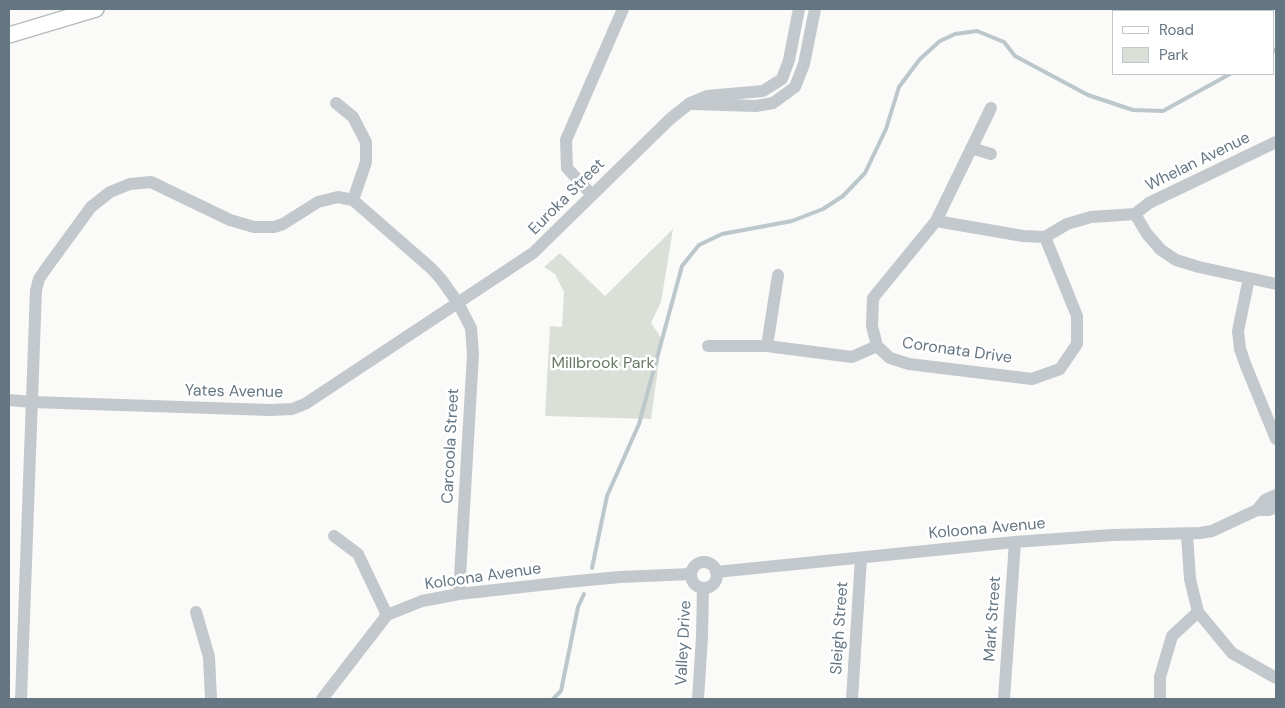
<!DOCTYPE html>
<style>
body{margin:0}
#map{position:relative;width:1285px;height:708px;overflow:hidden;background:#fafaf8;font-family:"DM Sans",sans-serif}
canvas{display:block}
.frame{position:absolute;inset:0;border:10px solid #657683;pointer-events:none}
.legend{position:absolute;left:1112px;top:10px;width:162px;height:65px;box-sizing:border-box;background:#fff;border:1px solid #c1c8cd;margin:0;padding:6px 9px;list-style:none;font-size:15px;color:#657683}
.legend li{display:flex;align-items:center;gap:10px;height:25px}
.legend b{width:25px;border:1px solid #c1c8cd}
</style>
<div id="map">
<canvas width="1285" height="708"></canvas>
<div class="frame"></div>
<ul class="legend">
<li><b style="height:6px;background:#fff"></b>Road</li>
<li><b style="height:14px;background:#dadfd7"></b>Park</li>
</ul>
</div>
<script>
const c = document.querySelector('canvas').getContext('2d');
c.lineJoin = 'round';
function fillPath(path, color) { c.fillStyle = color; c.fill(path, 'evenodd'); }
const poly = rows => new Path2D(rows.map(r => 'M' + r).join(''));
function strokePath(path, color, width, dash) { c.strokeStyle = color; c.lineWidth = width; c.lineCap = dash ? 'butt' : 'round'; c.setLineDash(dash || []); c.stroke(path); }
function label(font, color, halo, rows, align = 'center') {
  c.font = font + ' "DM Sans",sans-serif'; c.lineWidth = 5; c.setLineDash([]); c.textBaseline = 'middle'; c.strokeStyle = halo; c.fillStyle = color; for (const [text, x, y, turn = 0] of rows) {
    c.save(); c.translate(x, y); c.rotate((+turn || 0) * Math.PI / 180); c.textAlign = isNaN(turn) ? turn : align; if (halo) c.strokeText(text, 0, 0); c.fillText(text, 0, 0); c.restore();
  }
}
fillPath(poly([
 [673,229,661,302,651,323,662,339,651,419,545,416,550,326,562,327,564,292,555,274,544,267,560,253,605,296]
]), '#dadfd7');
strokePath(poly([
 [1274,51,1276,49],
 [592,568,607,496,639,424,682,266,699,245,722,234,792,221,823,209,843,196,865,173,886,129,899,87,920,59,940,41,955,34,977,31,1004,42,1015,56,1088,95,1133,110,1163,111,1230,74],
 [553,699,561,691,578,607,584,594]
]), '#bbc7cb', 4);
const major = poly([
 [9,35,96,9]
]);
strokePath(major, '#b5babe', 18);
strokePath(poly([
 [336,103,353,117,366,142,366,162,353,200],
 [693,104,756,106,773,103,795,87,804,64,815,9],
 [971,148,991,154],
 [592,195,567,168,566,140,623,9],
 [1135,214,1147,234,1161,250,1176,260,1199,267,1276,284],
 [1135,214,1149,203,1276,142],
 [936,221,991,108],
 [1045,237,1077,316,1077,344,1060,369,1032,379,909,364,890,358,877,346,872,326,873,298,936,221,1023,236,1045,237,1067,224,1091,217,1135,214],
 [1249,278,1238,331,1240,349,1246,366,1276,439],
 [708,346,767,346,852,357,877,346],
 [767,346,778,275],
 [9,400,32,402,270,410,292,409,305,404,533,253,670,119,690,103,707,96,763,91,782,79,789,60,799,9],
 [1257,510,1265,500,1276,495],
 [334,536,358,554,387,615],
 '691 575a13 13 0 1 1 26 0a13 13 0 1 1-26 0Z',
 [716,572,1015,542,1112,535,1200,533,1212,531,1257,510,1269,510,1276,507],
 [196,612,209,657,211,699],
 [1198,612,1232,653,1276,678],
 [21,699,36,290,39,279,45,270,91,207,110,192,130,184,151,182,230,220,254,227,274,227,283,224,318,202,338,197,353,200,432,269,441,279,458,303,471,328,473,354,459,594],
 [322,699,387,615,422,601,459,594,567,582,620,577,691,574],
 [698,699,702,637,703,588],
 [852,699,861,558],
 [1004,699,1015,542],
 [1160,699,1160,677,1172,636,1198,612,1190,579,1187,535]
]), '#c3c8cc', 12);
strokePath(major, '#fff', 15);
label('16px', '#657683', '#fff', [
 ["Whelan Avenue",1198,162,-26],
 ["Euroka Street",567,197,-45],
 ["Coronata Drive",957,351,8],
 ["Yates Avenue",234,392,1],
 ["Carcoola Street",451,446,-87],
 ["Koloona Avenue",987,529,-5],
 ["Koloona Avenue",483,577,-8],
 ["Mark Street",993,619,-86],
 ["Sleigh Street",840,628,-86],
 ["Valley Drive",684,643,-87]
]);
label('16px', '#687a64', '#fff', [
 ["Millbrook Park",603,364]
]);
</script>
